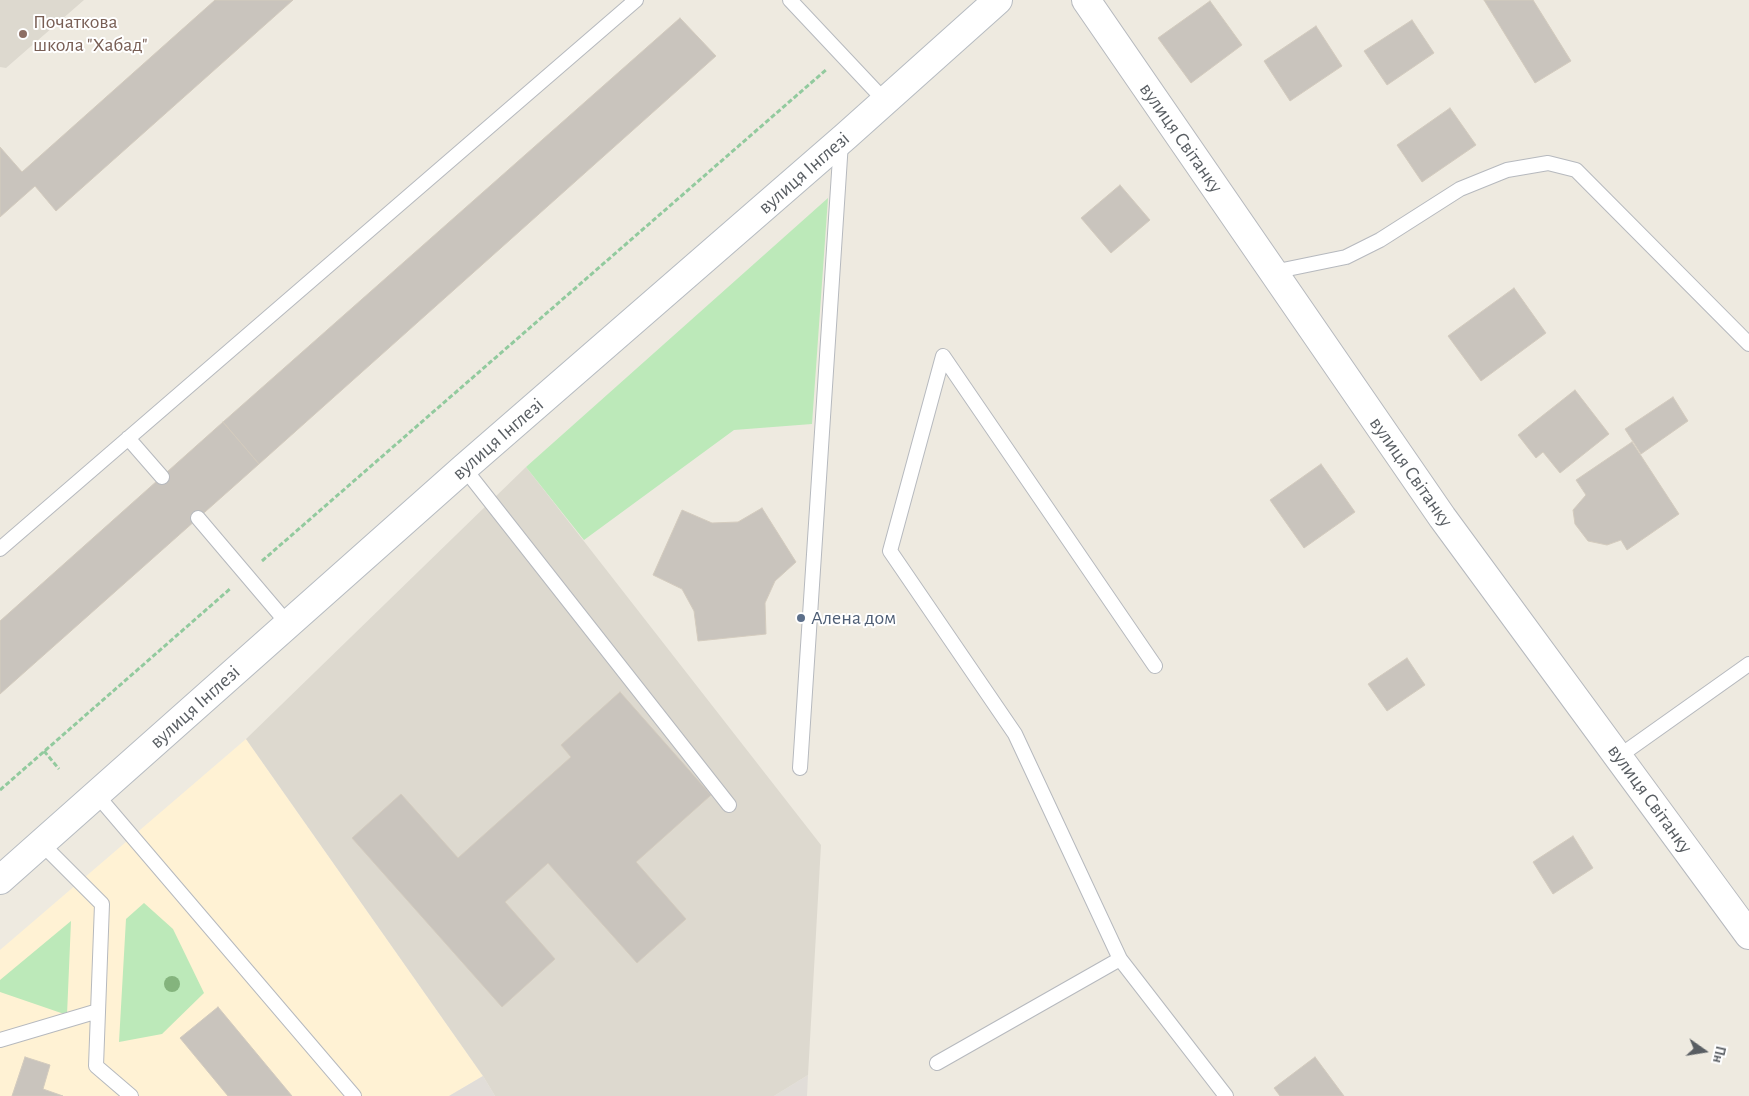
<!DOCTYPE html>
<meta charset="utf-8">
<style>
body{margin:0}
#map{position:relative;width:1749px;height:1096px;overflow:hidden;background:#eeeae0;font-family:"Alegreya Sans",sans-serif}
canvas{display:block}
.north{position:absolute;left:1679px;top:1026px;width:50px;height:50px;-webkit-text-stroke:4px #fff;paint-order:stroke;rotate:103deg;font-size:14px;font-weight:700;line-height:20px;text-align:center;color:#595e63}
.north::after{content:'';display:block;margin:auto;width:18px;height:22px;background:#595e63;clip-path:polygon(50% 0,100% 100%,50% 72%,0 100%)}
</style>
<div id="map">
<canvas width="1749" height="1096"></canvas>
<div class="north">Пн</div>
</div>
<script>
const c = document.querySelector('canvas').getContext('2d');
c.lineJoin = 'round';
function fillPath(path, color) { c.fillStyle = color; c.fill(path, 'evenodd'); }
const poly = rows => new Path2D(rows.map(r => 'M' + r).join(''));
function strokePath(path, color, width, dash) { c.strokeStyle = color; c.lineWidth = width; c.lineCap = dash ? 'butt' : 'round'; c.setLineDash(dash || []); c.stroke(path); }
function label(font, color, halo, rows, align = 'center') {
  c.font = font + ' "Alegreya Sans",sans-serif'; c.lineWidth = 4; c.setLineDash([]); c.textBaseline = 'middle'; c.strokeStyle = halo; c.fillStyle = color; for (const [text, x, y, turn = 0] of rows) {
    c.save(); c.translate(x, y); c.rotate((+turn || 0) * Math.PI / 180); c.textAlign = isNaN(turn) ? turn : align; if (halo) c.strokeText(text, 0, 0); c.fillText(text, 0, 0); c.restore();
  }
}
fillPath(poly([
 [246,739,483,1076,449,1096,0,1096,0,950]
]), '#fff2d4');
fillPath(poly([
 [808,1075,807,1096,774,1096],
 [483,1076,495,1096,449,1096]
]), '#e1ddd8');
fillPath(poly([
 [0,0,84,0,6,68,0,67],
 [526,467,821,845,808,1075,774,1096,495,1096,483,1076,246,739]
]), '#ddd9cf');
fillPath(poly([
 [828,198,812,424,734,430,584,540,526,467],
 [144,903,173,929,204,993,162,1034,119,1042,126,919],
 [71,921,67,1015,0,992,0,980]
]), '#bce9b9');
const building = poly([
 [215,0,293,0,56,211,35,186,0,217,0,147,22,172,215,0],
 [1484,0,1533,0,1571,61,1535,83,1484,0],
 [1210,1,1242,45,1191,83,1158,38,1210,1],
 [680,18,716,56,259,464,223,422,680,18],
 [1412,20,1434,53,1387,85,1364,51,1412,20],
 [1316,26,1342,66,1290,101,1264,61,1316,26],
 [1450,108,1476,145,1422,182,1397,145,1450,108],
 [1120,185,1150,220,1111,253,1081,218,1120,185],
 [1514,288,1546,333,1481,381,1448,336,1514,288],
 [1575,390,1609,434,1560,473,1543,452,1536,458,1518,435,1575,390],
 [1673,397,1688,421,1641,454,1625,429,1673,397],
 [223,422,259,464,0,694,0,621,223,422],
 [1632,442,1679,514,1627,550,1621,540,1607,545,1588,541,1575,524,1573,510,1586,495,1576,480,1632,442],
 [1321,464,1355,512,1304,548,1270,500,1321,464],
 [762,508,796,562,775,581,765,603,766,634,698,641,694,611,682,589,653,575,682,510,712,523,738,522,762,508],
 [1407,658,1425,685,1387,711,1368,684,1407,658],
 [620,692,711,795,636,862,686,919,637,963,548,863,505,902,555,959,502,1007,352,838,401,794,458,858,571,757,561,745,620,692],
 [1573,836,1593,868,1553,894,1533,862,1573,836],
 [218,1007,292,1096,228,1096,180,1038,218,1007],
 [25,1057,50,1065,43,1089,63,1096,12,1096,25,1057],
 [1315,1057,1344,1096,1280,1096,1274,1088,1315,1057]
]);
fillPath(building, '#c9c4bd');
strokePath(building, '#d3cbbe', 1);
const lane = poly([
 [790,0,885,101],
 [1273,272,1346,257,1380,240,1460,189,1507,170,1548,163,1576,170,1749,344],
 [128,438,162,477],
 [464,468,729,805],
 [198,518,288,624],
 [0,549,636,0],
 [1155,666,943,356,890,551,1015,734,1120,959,1226,1096],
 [1618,757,1749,664],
 [800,768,841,142],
 [96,794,354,1096],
 [41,843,102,904,96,1066,131,1096],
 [0,1040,98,1011],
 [937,1063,1120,959]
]);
const street = poly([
 [1086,0,1442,517,1749,935]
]);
const secondary = poly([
 [0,880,464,468,846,136,998,0]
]);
strokePath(lane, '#b6b9be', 16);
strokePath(street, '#b6b9be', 30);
strokePath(secondary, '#b6bbc1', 30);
strokePath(poly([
 [262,561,827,69],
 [44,751,59,769],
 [0,790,231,588]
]), '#92ca9e', 3, [5, 2.5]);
strokePath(lane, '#fff', 14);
strokePath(street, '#fff', 28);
strokePath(secondary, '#fff', 28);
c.fillStyle = '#84b47d';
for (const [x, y] of [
 [172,984]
]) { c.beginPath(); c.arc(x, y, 8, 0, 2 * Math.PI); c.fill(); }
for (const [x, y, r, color] of [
 [23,34,5,"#8d6e63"],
 [801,618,5,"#5c6f8a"]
]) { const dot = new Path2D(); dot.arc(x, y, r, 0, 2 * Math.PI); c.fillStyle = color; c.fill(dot); strokePath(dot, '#fff', 2); }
label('20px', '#785e54', '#fff', [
 ["Початкова",33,22],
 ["школа \"Хабад\"",33,45]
], 'left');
label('20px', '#595e63', '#fff', [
 ["вулиця Світанку",1181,138,55],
 ["вулиця Інглезі",804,173,-41],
 ["вулиця Інглезі",498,439,-41],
 ["вулиця Світанку",1411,472,55],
 ["вулиця Інглезі",195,707,-42],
 ["вулиця Світанку",1650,799,54]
]);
label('20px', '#4e5e75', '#fff', [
 ["Алена дом",811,618]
], 'left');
</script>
